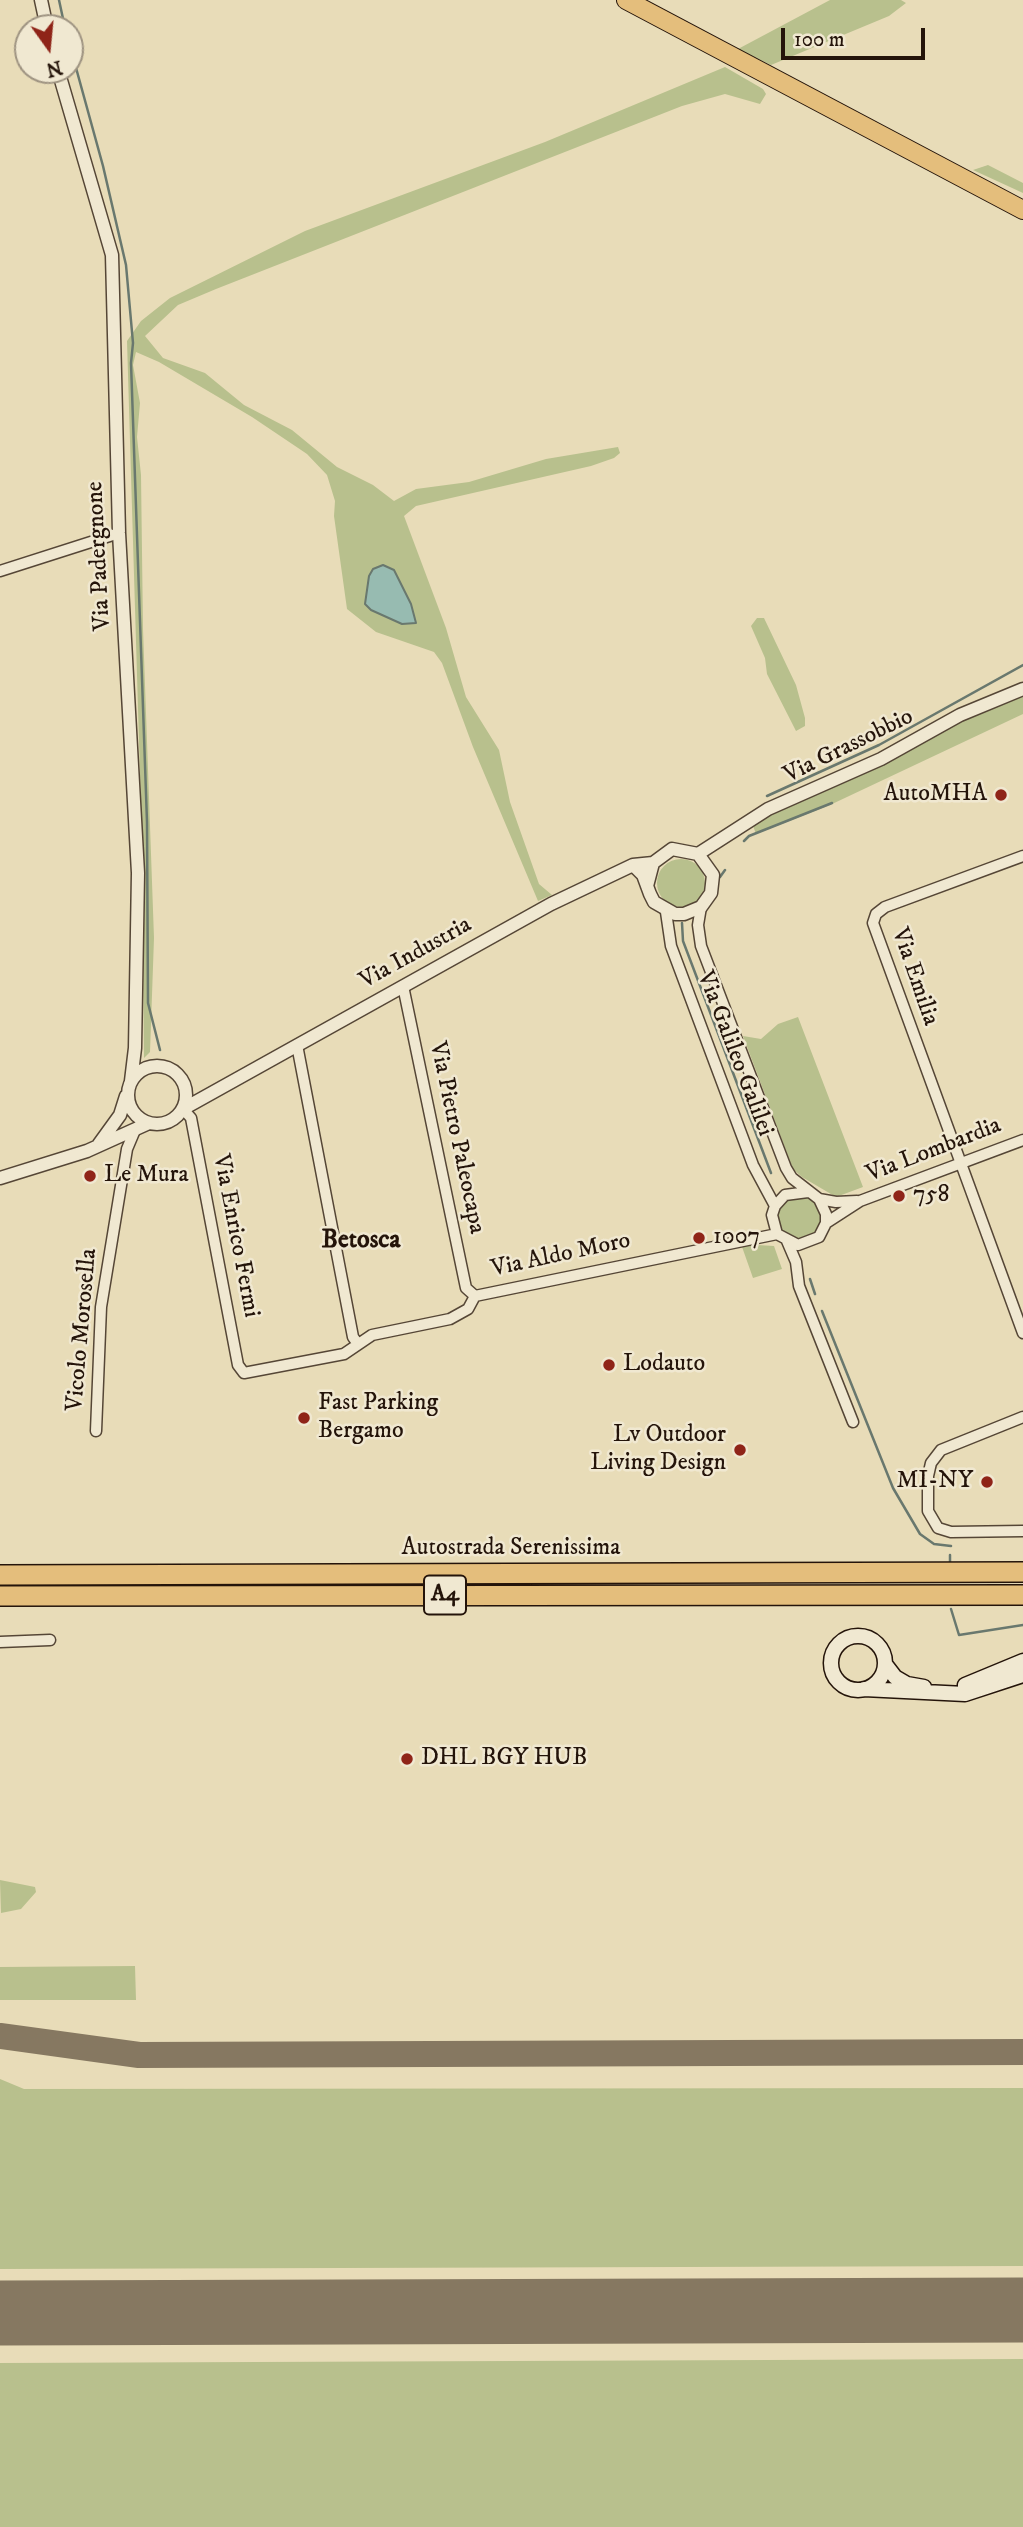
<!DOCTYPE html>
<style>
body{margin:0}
#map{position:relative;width:1023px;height:2527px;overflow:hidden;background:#e8dcb8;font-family:"IM FELL DW Pica",serif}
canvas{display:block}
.north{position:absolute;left:14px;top:14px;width:70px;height:70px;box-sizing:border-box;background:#f0e8d1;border:2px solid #9e9381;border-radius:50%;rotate:165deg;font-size:19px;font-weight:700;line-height:28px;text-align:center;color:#24140a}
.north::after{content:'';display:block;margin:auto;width:24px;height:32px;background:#8f2418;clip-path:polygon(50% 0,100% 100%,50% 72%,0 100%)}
.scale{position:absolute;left:781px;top:28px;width:144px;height:32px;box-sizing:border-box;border:4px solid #24140a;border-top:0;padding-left:9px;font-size:21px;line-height:24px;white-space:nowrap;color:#24140a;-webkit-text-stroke:5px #f0e8d1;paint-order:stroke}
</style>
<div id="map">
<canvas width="1023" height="2527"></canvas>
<div class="north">N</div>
<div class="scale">100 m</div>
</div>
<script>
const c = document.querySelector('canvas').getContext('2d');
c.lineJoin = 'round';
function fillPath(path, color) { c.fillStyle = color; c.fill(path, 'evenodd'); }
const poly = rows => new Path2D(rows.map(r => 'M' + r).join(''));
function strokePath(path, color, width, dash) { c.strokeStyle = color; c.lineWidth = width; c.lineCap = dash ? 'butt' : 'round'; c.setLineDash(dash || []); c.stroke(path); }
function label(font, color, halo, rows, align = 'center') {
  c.font = font + ' "IM FELL DW Pica",serif'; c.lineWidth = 5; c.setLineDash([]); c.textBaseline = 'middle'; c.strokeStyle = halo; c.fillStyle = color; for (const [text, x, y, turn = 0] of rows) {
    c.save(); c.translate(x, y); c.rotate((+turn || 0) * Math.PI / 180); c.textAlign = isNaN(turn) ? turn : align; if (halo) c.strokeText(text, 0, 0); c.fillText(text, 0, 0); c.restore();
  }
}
fillPath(poly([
 [830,0,901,0,906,3,889,16,771,65,738,49],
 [725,67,763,89,766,94,760,104,725,94,682,106,216,289,178,305,145,336,163,358,205,373,244,405,292,430,337,467,373,485,394,501,416,489,469,482,546,459,618,447,620,453,614,458,591,466,416,506,404,516,446,628,466,697,499,750,510,802,539,884,552,895,538,901,473,747,442,663,434,652,376,632,347,609,334,516,335,501,327,475,307,454,252,417,159,362,136,352,133,365,140,403,137,437,141,475,143,629,154,938,150,1052,144,1058,142,842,127,341,141,321,170,298,305,231,545,142],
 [988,165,1023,183,1023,193,973,170],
 [757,618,764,618,796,685,805,718,805,726,796,731,767,674,765,658,751,626],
 [1023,692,1023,714,830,805,756,834,752,823,986,706],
 '657 883a24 24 0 1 1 48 0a24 24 0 1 1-48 0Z',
 [798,1017,863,1187,836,1197,802,1177,793,1169,743,1036,761,1039,778,1024],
 '778 1218a22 22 0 1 1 44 0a22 22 0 1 1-44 0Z',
 [741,1244,774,1246,782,1269,753,1278],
 [0,1880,35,1887,36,1892,21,1909,1,1913],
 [135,1966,136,2000,0,2000,0,1967],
 [0,2079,24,2089,1023,2088,1023,2266,0,2269],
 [1023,2359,1023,2527,0,2527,0,2363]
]), '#b8c08d');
const water = poly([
 [383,565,394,570,411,604,416,623,402,624,371,610,365,604,369,576,373,569,383,565]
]);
fillPath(water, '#97bbb1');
strokePath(water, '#69786e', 2);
strokePath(poly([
 [59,0,65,28],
 [70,46,103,166,126,265,133,343,131,363,147,822,148,1003,160,1050],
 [767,796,879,745,1023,665],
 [744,841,749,836,832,803],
 [720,877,725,870],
 [682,923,683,941,771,1173],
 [810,1279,815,1294],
 [822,1311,893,1488,920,1534,934,1544,951,1546],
 [950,1563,950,1555],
 [951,1609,959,1635,1023,1625]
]), '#69786e', 2.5);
strokePath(poly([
 [0,2036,139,2055,1023,2052]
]), '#867861', 26);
strokePath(poly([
 [0,2313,1023,2310]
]), '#867861', 65);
const minor = poly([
 [0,571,119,533],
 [1023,856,885,907,876,914,873,923,1023,1333],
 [701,907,698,925,701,946,786,1168,792,1178,819,1199,826,1214,826,1223,819,1237,798,1245,777,1234,772,1215,775,1206,785,1195,808,1192],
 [666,912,671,946,753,1165,775,1206],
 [403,986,466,1288,475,1296],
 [297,1045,353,1337,358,1344],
 [183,1109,191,1118,238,1365,244,1373,344,1354,372,1335,450,1319,468,1309,475,1296],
 [819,1199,836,1202,857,1201],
 [826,1223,860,1201,1023,1140],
 [787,1241,796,1262,799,1286,853,1422],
 [475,1296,777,1234],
 [1023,1417,941,1450,931,1463,928,1476,928,1511,938,1528,951,1532,1023,1531],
 [96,1431,101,1307,127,1149,135,1130],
 [0,1642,50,1640]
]);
const tertiary = poly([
 [41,0,47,28],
 [58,70,112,255,119,533,138,873,135,1048,131,1081],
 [698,854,768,809,881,759,960,715,1023,689],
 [633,865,643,875,650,894,654,902,675,914,684,914,701,907,711,893,713,875,698,854,672,849,653,863,647,886],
 '128 1095a29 29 0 1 1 58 0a29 29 0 1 1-58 0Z',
 [183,1109,551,904,633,865,653,863],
 [99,1144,120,1115,126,1096],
 [0,1178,87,1151,149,1123]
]);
const secondary = poly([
 '831 1663a27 27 0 1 1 54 0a27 27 0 1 1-54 0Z',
 [885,1664,895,1677,907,1684,924,1687],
 [965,1685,1023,1661],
 [864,1689,965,1694,1023,1675]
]);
const trunk = poly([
 [626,0,1023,210]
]);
const motorway = poly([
 [0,1575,1023,1572],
 [0,1596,1023,1595]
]);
strokePath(minor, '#554636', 13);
strokePath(tertiary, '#554636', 15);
strokePath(secondary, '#24140a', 17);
strokePath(trunk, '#24140a', 20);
strokePath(motorway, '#24140a', 22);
strokePath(minor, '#f0e8d1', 10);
strokePath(tertiary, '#f0e8d1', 12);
strokePath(secondary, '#f0e8d1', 14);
strokePath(trunk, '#e4be7c', 18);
strokePath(motorway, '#e4be7c', 19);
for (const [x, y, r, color] of [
 [1001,795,7,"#8f2418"],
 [90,1176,7,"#8f2418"],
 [899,1196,7,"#8f2418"],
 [699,1238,7,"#8f2418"],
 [609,1365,7,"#8f2418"],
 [304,1418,7,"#8f2418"],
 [740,1450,7,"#8f2418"],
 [987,1482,7,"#8f2418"],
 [407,1759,7,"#8f2418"]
]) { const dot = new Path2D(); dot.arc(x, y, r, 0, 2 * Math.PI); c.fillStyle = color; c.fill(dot); strokePath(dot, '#f0e8d1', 2.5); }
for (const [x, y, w] of [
 [445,1595,42]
]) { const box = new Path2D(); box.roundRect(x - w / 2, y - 19.5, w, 39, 5); c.fillStyle = '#f0e8d1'; c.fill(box); strokePath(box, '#24140a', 2); }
label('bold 23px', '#24140a', null, [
 ["A4",445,1595]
]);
label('24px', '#24140a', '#f0e8d1', [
 ["Via Padergnone",100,556,-93],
 ["Via Grassobbio",849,747,-26],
 ["Via Industria",416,954,-29],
 ["Via Emilia",914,977,71],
 ["Via Galileo Galilei",734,1054,69],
 ["Via Pietro Paleocapa",456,1138,78],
 ["Via Lombardia",934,1151,-21],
 ["Via Enrico Fermi",235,1236,79],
 ["Via Aldo Moro",561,1256,-12],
 ["Vicolo Morosella",83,1330,-85],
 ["Autostrada Serenissima",511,1549]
]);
label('24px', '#24140a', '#f0e8d1', [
 ["AutoMHA",987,795,"right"],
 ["Le Mura",104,1176],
 ["758",913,1196],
 ["1007",713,1238],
 ["Lodauto",623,1365],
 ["Fast Parking",318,1404],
 ["Bergamo",318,1432],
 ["Lv Outdoor",726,1436,"right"],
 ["Living Design",726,1464,"right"],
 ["MI-NY",973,1482,"right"],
 ["DHL BGY HUB",421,1759]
], 'left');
label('bold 26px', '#24140a', '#f0e8d1', [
 ["Betosca",361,1242]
]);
</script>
